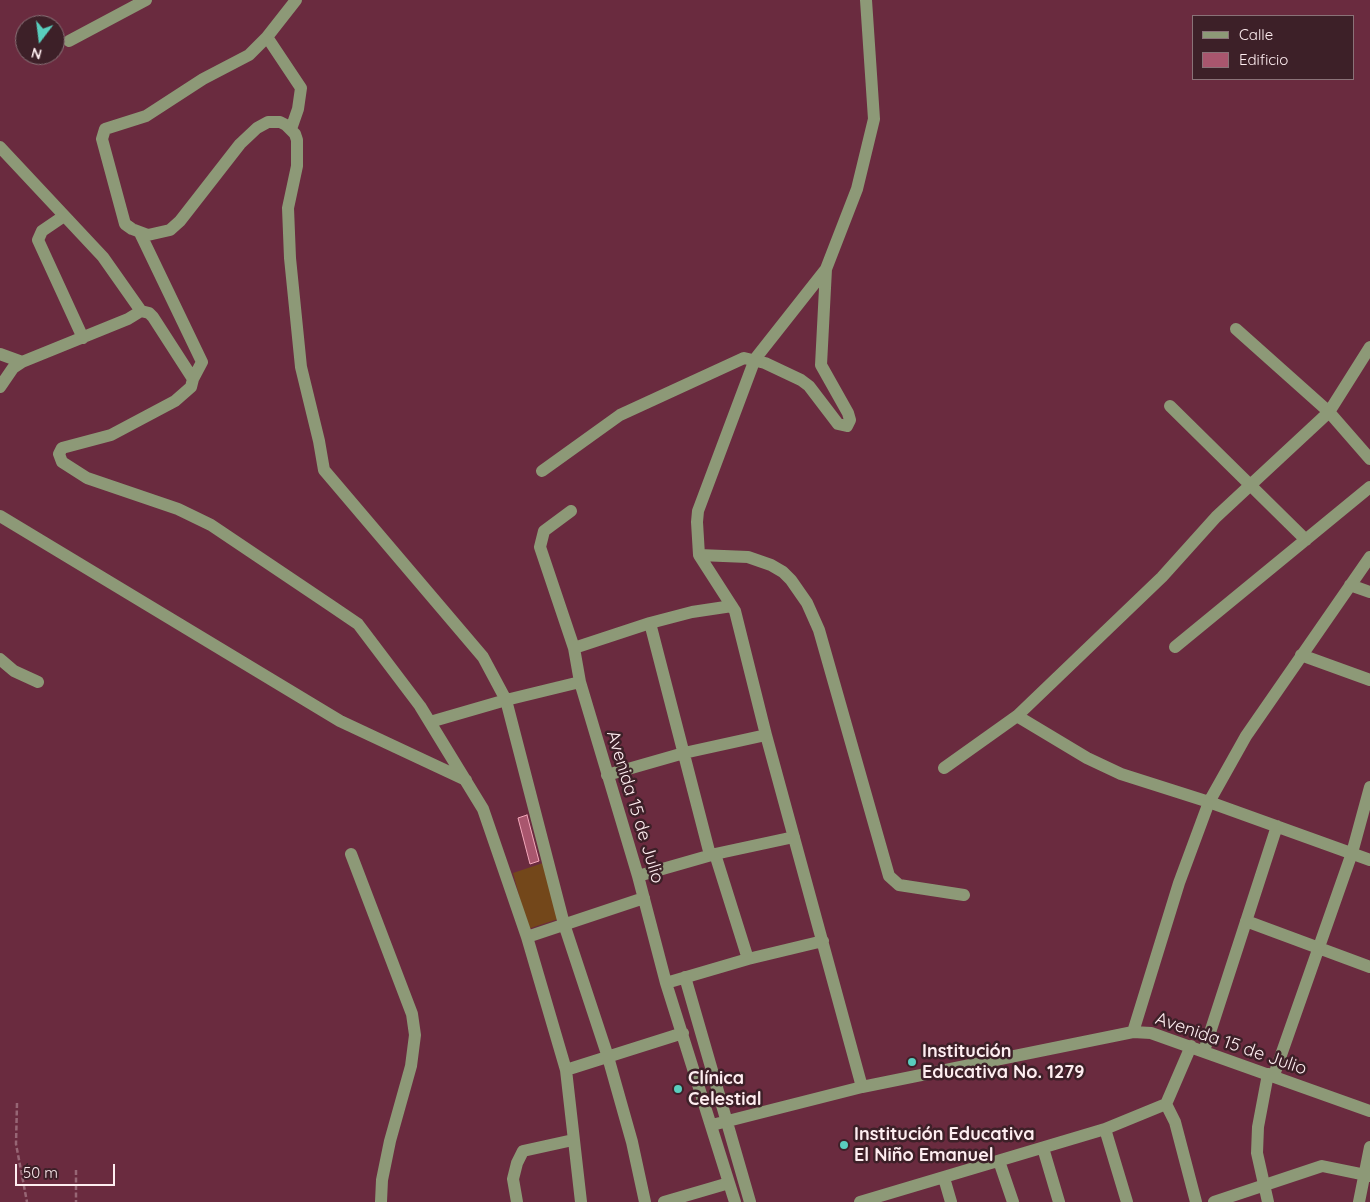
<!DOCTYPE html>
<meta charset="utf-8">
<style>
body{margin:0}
#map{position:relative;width:1370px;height:1202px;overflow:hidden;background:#6a2b3f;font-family:Quicksand,sans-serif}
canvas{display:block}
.legend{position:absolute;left:1192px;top:15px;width:162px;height:65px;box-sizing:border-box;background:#3d2028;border:1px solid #8a7278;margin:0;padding:6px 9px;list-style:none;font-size:15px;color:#feedf0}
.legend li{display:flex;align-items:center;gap:10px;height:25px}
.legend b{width:25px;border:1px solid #8a7278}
.north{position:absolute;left:15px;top:15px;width:50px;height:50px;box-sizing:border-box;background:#3d2028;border:1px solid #8a7278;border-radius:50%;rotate:195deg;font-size:14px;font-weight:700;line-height:20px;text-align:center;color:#feedf0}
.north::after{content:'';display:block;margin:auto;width:18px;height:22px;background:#59cebe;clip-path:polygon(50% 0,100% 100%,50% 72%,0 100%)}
.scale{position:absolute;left:15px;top:1164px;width:100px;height:22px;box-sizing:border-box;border:2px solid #feedf0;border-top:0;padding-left:6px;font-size:15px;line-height:18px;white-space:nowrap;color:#feedf0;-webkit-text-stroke:4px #3d2028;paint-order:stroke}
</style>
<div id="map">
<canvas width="1370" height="1202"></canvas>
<ul class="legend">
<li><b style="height:6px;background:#8d9977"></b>Calle</li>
<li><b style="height:14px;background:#a9566e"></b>Edificio</li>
</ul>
<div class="north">N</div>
<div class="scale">50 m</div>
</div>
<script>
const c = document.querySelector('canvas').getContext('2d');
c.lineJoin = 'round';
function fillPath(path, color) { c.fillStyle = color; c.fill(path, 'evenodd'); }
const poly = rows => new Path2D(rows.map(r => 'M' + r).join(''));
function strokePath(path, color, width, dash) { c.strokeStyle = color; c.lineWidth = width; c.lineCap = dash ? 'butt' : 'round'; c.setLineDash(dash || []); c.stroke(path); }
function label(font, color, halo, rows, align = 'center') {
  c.font = font + ' Quicksand,sans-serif'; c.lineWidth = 5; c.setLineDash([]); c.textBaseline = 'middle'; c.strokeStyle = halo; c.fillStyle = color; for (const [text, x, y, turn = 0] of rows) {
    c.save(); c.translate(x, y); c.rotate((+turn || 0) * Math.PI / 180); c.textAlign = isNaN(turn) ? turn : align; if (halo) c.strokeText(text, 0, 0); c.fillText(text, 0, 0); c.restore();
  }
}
fillPath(poly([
 [543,863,558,919,528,929,513,873]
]), '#73471a');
const building = poly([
 [527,815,539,861,530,864,518,818,527,815]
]);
fillPath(building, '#a9566e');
strokePath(building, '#f3a7ba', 1);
strokePath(poly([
 [17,1103,16,1144,27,1202],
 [76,1170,76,1202]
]), '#976675', 2.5, [5, 2.5]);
strokePath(poly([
 [296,0,267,37,249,55,203,79,146,116,105,129,102,139,125,224,132,229,148,235,170,230,180,221,240,144,257,128,268,122,280,122,286,125,295,134,297,140,297,166,288,208,290,258,301,367,319,441,324,470,483,657,506,700,564,924,608,1057,632,1142,645,1202],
 [267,37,301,88,298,109,291,129],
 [69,41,146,0],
 [0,147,103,257,141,311],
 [64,216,42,231,38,240,83,338],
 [140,233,202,362,193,379],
 [1236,329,1329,412,1370,459],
 [0,354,22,362],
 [0,387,13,368,22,362,128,319,141,311,149,313,153,317,193,379,191,387,175,401,111,435,62,448,59,454,62,462,87,478,178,509,211,525,330,605,358,624,420,706,483,809,527,937,566,1070,581,1202],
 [1170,406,1306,540],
 [542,471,620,415,744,358,765,363,801,380,809,386,838,424,847,426,850,420,848,413,821,365,826,269],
 [571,511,544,531,540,547,574,648,580,682,638,876,666,983,735,1202],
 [0,516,340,721,466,780],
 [699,555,748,557,771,565,783,572,791,580,807,603,819,630,889,876,899,885,964,895],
 [1350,585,1370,592],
 [650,623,710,855],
 [1175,647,1370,487],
 [574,648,650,623,692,612,732,606],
 [1301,655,1370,680],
 [0,659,14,671,38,682],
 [1017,716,1087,758,1121,774,1209,802,1370,860],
 [430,722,506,700,580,682],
 [944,768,1017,716,1162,577,1216,517,1329,412,1370,347],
 [607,775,684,753,766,735],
 [351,854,412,1014,415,1035,411,1066,390,1141,382,1180,381,1202],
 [715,854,748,959],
 [638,876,715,854,794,837],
 [1246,921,1370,967],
 [527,937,644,898],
 [685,977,750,1202],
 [666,983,748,959,823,941],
 [1133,1032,1179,883,1209,802,1246,736,1370,557],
 [1204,1051,1277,826],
 [566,1070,683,1033],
 [1274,1075,1352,853,1370,787],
 [862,1087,766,735,735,611,699,555,697,522,698,511,755,359,826,269,857,189,874,119,866,0],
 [1166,1104,1175,1122,1196,1202],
 [712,1125,862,1087,1133,1032,1151,1033,1370,1111],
 [1105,1129,1127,1202],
 [1043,1148,1059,1202],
 [999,1161,1013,1202],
 [944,1178,951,1202],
 [517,1202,513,1179,517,1163,523,1151,573,1140],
 [664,1202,729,1183],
 [860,1202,1105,1129,1166,1104,1191,1046],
 [1214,1202,1322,1166,1370,1176],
 [1268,1202,1257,1153,1258,1127,1268,1074],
 [1359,1202,1370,1147]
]), '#8d9977', 12);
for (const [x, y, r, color] of [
 [912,1062,5,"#59cebe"],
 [678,1089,5,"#59cebe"],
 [844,1145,5,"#59cebe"]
]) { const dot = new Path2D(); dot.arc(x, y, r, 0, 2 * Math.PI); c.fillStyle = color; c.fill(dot); strokePath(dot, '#3d2028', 2); }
label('18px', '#feedf0', '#3d2028', [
 ["Avenida 15 de Julio",635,807,73],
 ["Avenida 15 de Julio",1231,1044,19]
]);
label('bold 18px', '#feedf0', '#3d2028', [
 ["Institución",922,1052],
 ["Educativa No. 1279",922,1073],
 ["Clínica",688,1079],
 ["Celestial",688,1100],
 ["Institución Educativa",854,1135],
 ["El Niño Emanuel",854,1156]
], 'left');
</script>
